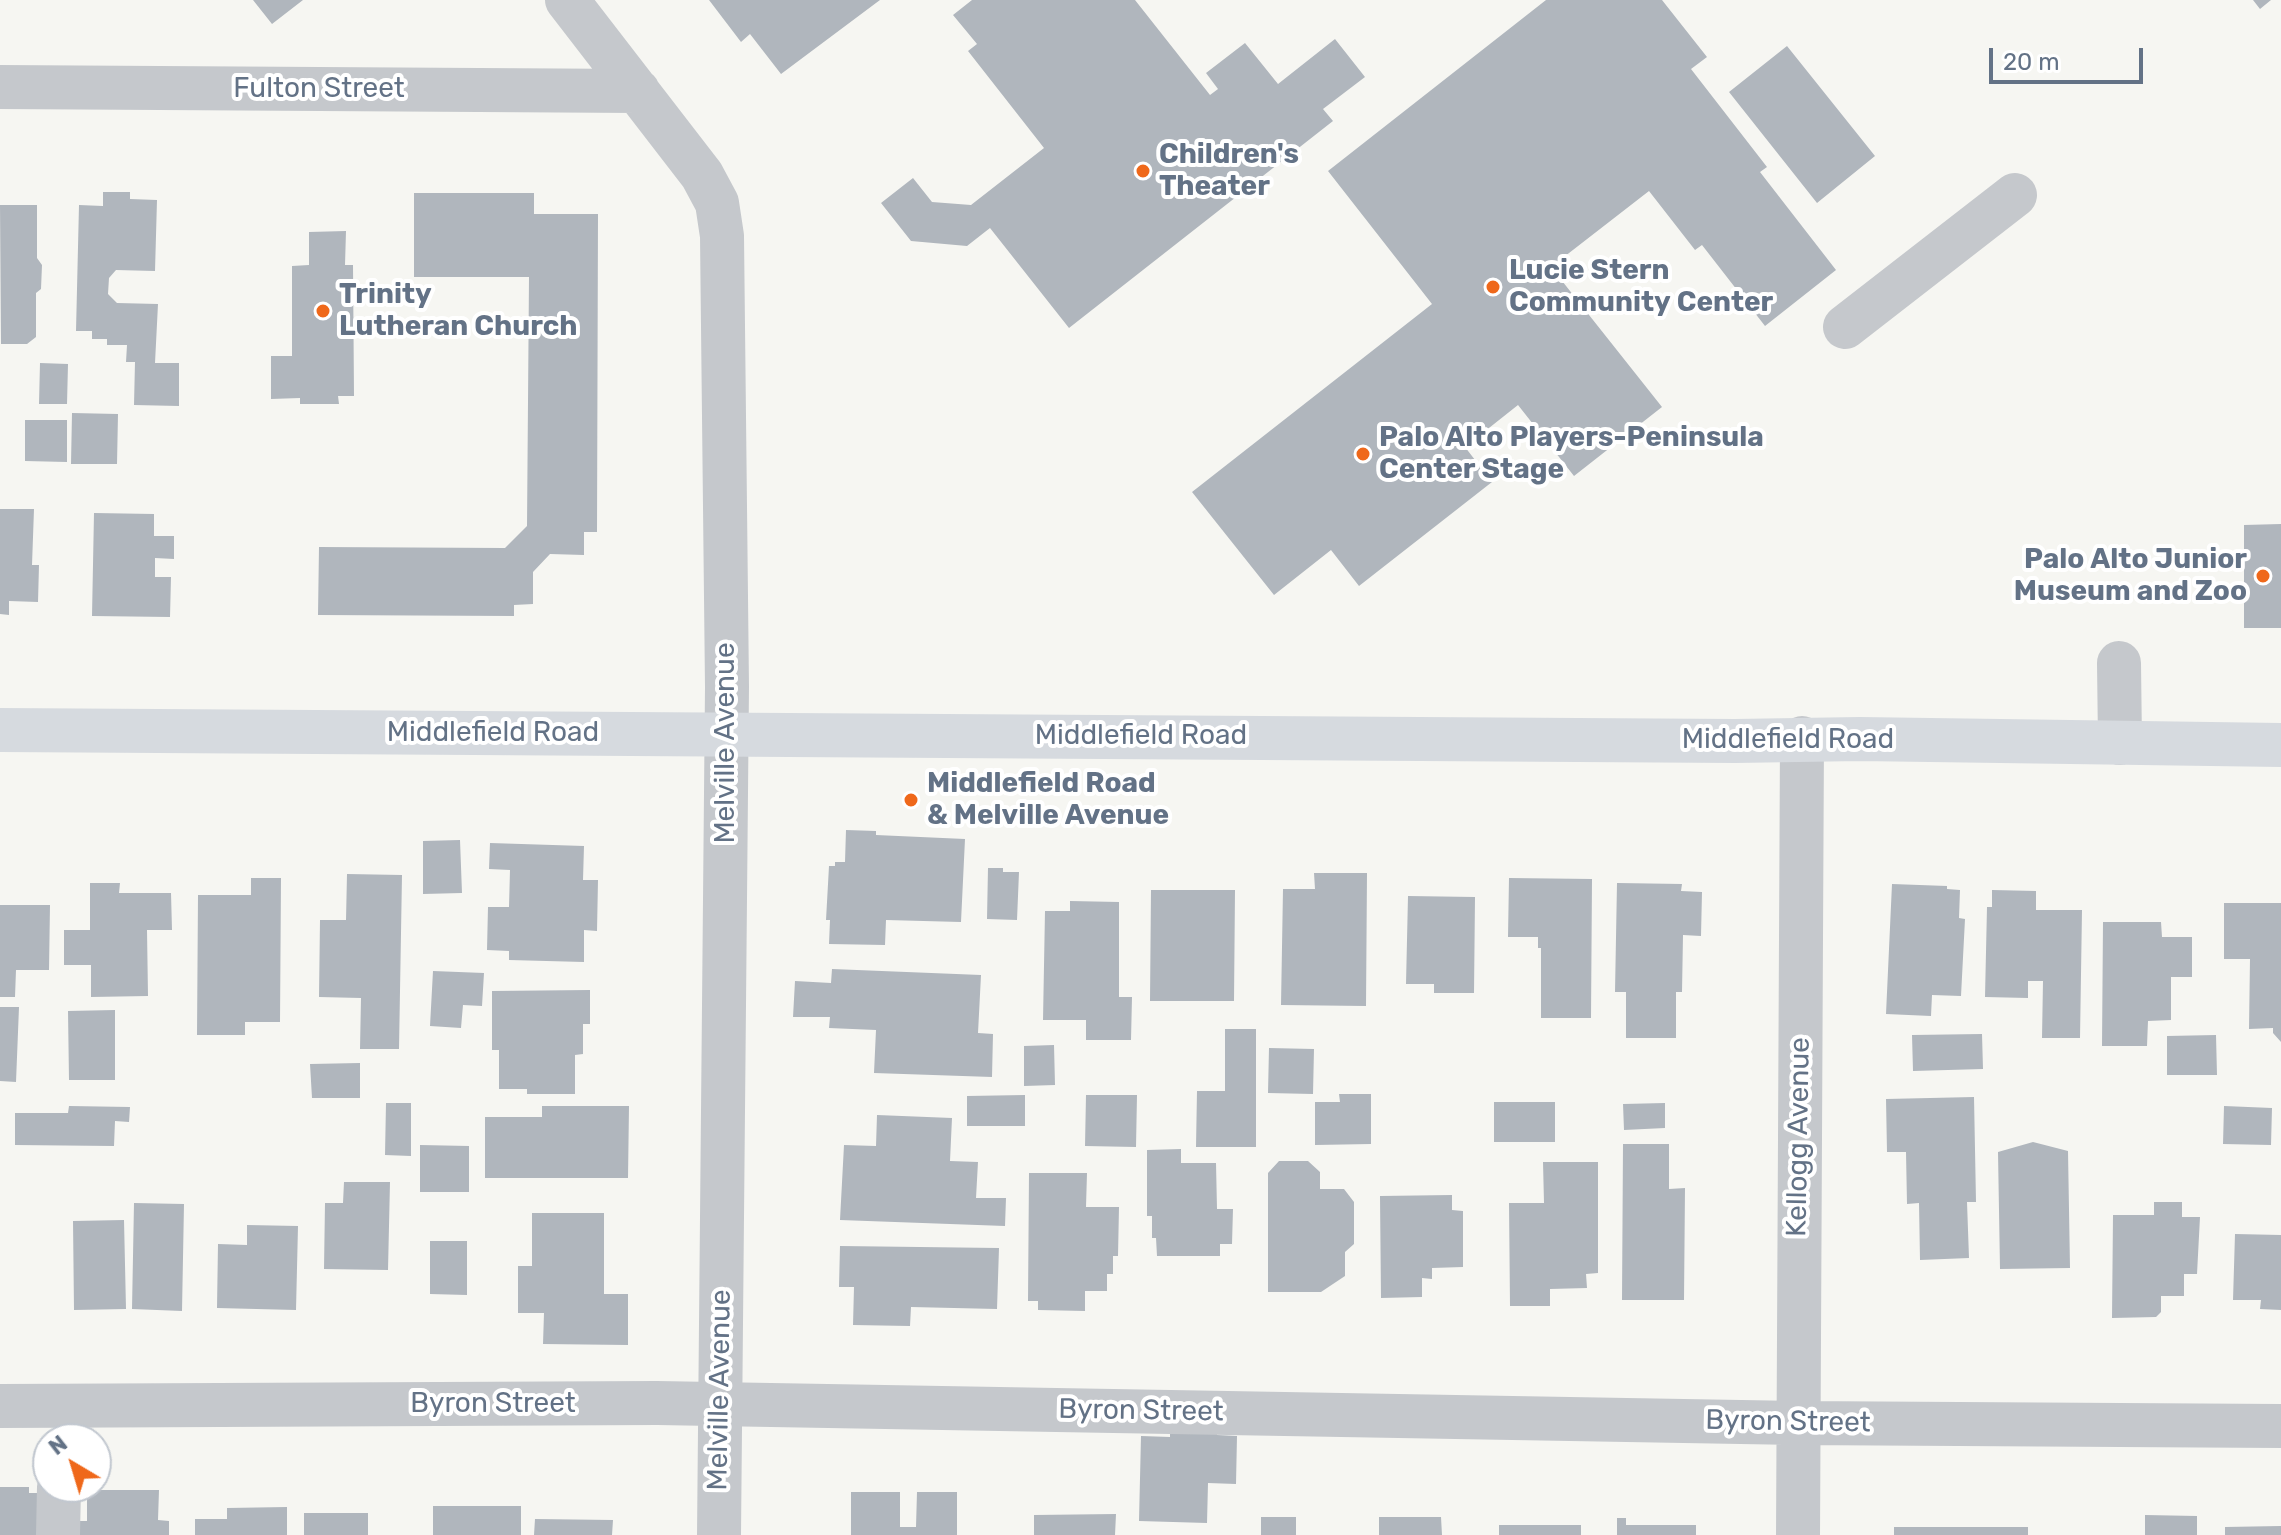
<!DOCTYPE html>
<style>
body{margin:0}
#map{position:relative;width:2281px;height:1535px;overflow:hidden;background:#f6f6f2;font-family:Rubik,sans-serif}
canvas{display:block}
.north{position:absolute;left:32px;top:1423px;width:80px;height:80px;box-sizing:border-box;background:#fff;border:2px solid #c1c7cf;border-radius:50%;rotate:322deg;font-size:22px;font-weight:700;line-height:32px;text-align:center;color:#637286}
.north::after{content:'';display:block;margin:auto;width:28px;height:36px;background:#ef681a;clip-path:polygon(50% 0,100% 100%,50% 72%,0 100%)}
.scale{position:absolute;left:1989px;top:48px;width:154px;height:36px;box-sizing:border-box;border:4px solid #637286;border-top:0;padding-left:10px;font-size:24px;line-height:28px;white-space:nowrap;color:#637286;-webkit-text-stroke:6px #fff;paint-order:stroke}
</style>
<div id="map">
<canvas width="2281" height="1535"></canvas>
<div class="north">N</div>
<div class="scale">20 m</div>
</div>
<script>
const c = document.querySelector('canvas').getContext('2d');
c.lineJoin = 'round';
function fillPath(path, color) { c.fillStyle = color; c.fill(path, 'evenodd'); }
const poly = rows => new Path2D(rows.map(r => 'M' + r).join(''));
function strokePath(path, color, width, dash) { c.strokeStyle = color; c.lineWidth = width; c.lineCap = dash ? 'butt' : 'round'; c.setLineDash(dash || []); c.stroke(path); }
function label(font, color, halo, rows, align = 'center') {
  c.font = font + ' Rubik,sans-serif'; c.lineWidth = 8; c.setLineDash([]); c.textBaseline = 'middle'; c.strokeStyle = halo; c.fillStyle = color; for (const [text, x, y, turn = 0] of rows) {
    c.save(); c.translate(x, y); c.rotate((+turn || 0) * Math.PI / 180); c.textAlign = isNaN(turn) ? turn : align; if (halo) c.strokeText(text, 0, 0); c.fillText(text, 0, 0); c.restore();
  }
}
fillPath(poly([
 [253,0,303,0,272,24],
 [709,0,880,0,781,74,750,34,741,42],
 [972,0,1135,0,1210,95,1218,89,1206,73,1245,43,1278,84,1335,39,1365,77,1323,109,1333,121,1069,328,990,228,967,246,911,241,881,203,913,178,932,202,971,205,1044,148,968,51,977,44,953,15],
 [1546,0,1662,0,1707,57,1691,69,1767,167,1760,172,1836,270,1765,326,1702,245,1695,250,1649,191,1551,267,1662,407,1574,476,1518,405,1465,447,1492,482,1359,586,1331,550,1274,595,1192,492,1432,304,1328,171],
 [2253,0,2271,0,2260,9],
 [1787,46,1875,156,1817,203,1729,92],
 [103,192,130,192,130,199,157,200,155,271,116,270,109,278,108,294,117,303,158,304,155,363,179,363,179,406,134,405,135,362,126,362,127,345,107,345,107,339,92,339,92,331,76,331,79,205,103,206],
 [414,193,534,193,534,214,598,214,597,532,584,532,584,555,550,554,533,572,533,604,514,605,514,616,318,615,319,547,505,548,527,526,529,277,414,277],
 [0,205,37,205,37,258,42,265,41,289,36,293,36,337,27,344,1,344],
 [346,231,345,265,353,265,354,396,338,396,339,404,300,404,300,398,271,399,271,356,292,356,292,266,309,265,309,232],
 [40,363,68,364,67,404,39,404],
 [72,413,118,414,117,464,71,464],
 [25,420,67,420,67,462,25,461],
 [0,509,34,509,32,565,39,565,38,602,9,601,9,615,0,614],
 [94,513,154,514,154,536,174,536,174,559,155,558,155,577,171,577,170,617,92,616],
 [2281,524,2281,628,2244,628,2244,525],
 [846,830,876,831,876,835,965,839,961,922,886,920,885,945,829,944,830,920,826,920,829,866,835,866,835,862,845,862],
 [460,840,462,893,423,894,423,841],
 [490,843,584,846,583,880,598,880,597,931,584,930,584,962,509,960,509,951,487,950,488,907,509,907,510,870,489,869],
 [988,868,1003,868,1003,872,1019,872,1017,920,987,919],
 [1314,873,1367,873,1366,1006,1281,1005,1283,889,1315,889],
 [347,874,402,875,399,1049,360,1049,361,998,319,997,320,920,346,920],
 [251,878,281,878,280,1022,245,1022,245,1035,197,1035,198,895,251,895],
 [1509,878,1592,879,1591,1018,1541,1018,1541,948,1538,948,1538,937,1508,937],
 [90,883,120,883,119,893,171,893,172,930,147,930,148,996,91,997,91,965,64,965,64,930,90,930],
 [1617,883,1682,884,1681,891,1702,892,1701,936,1683,935,1682,992,1676,992,1676,1038,1626,1038,1626,992,1615,992],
 [1892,884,1947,886,1947,889,1960,890,1959,918,1965,919,1961,996,1932,995,1931,1016,1886,1014],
 [1151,890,1235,890,1234,1001,1150,1001],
 [1992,890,2036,891,2036,910,2082,910,2080,1038,2042,1038,2043,981,2028,981,2028,998,1985,997,1987,907,1992,907],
 [1408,896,1475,897,1474,993,1434,993,1434,984,1406,984],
 [1070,901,1119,902,1119,997,1132,997,1131,1040,1086,1040,1086,1020,1043,1020,1045,911,1070,911],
 [2224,903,2281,903,2281,1042,2273,1033,2273,1028,2249,1029,2250,959,2224,959],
 [0,905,50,905,49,970,16,970,15,997,0,997],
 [2103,922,2161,922,2162,937,2192,937,2192,977,2171,977,2171,1020,2148,1021,2147,1046,2102,1046],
 [832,969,981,975,978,1033,993,1034,992,1077,874,1073,876,1030,829,1028,830,1017,793,1017,795,981,831,983],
 [433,971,484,973,482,1006,463,1005,461,1028,430,1026],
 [590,990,590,1024,583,1024,583,1054,575,1055,575,1094,527,1094,527,1089,499,1089,499,1050,492,1050,492,991],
 [0,1007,19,1007,16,1082,0,1081],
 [115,1010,115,1080,69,1080,68,1011],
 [1225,1029,1256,1029,1256,1147,1196,1147,1197,1091,1225,1091],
 [1982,1034,1983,1069,1913,1071,1912,1035],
 [2216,1035,2217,1075,2167,1075,2167,1036],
 [1054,1045,1055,1085,1024,1086,1024,1046],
 [1269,1048,1314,1049,1313,1094,1268,1093],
 [360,1063,360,1098,312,1098,310,1064],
 [1339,1094,1371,1094,1371,1144,1315,1145,1315,1102,1340,1102],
 [1025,1095,1025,1126,967,1126,967,1096],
 [1086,1095,1137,1095,1136,1147,1085,1146],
 [1974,1097,1976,1202,1967,1202,1969,1258,1920,1260,1919,1203,1907,1204,1906,1152,1887,1152,1886,1099],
 [1494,1102,1555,1102,1555,1142,1494,1142],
 [386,1103,411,1103,411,1156,385,1155],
 [1665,1103,1665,1128,1624,1130,1623,1104],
 [69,1106,130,1107,129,1122,115,1121,114,1146,15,1145,15,1113,68,1113],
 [542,1106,629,1106,628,1178,485,1178,485,1117,542,1117],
 [2224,1106,2272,1108,2271,1145,2223,1144],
 [877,1115,952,1118,950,1161,978,1162,976,1198,1006,1198,1005,1226,840,1220,844,1145,876,1146],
 [2033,1142,2068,1151,2070,1268,2000,1269,1998,1152],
 [1623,1144,1669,1144,1669,1189,1685,1188,1684,1300,1622,1300],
 [420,1145,469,1146,469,1192,420,1192],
 [1181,1149,1181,1163,1216,1163,1217,1209,1233,1209,1232,1244,1220,1244,1220,1256,1157,1256,1156,1238,1152,1238,1152,1216,1147,1216,1147,1150],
 [1279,1161,1308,1161,1320,1172,1320,1189,1344,1189,1354,1202,1354,1244,1345,1252,1345,1276,1321,1292,1268,1292,1268,1173],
 [1543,1162,1598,1162,1598,1273,1586,1274,1587,1288,1550,1289,1550,1306,1510,1306,1509,1203,1544,1203],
 [1029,1173,1087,1173,1086,1207,1119,1207,1118,1256,1113,1256,1113,1274,1107,1274,1107,1291,1085,1291,1085,1311,1038,1310,1038,1301,1028,1301],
 [344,1182,390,1182,388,1270,324,1269,325,1203,343,1203],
 [1452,1195,1452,1210,1463,1211,1463,1267,1432,1268,1432,1279,1422,1278,1422,1297,1381,1298,1380,1196],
 [2154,1202,2182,1202,2182,1217,2200,1217,2197,1274,2184,1274,2184,1296,2161,1296,2161,1312,2156,1317,2112,1318,2113,1215,2154,1215],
 [134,1203,184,1204,182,1311,132,1309],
 [532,1213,604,1213,604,1294,628,1294,628,1345,543,1344,544,1313,518,1313,518,1266,532,1266],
 [124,1220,126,1309,74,1310,73,1221],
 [247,1225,298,1226,296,1310,217,1308,218,1244,247,1245],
 [2235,1234,2281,1235,2281,1310,2260,1309,2261,1300,2233,1300],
 [430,1241,467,1241,467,1295,430,1294],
 [840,1246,999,1248,997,1309,911,1307,910,1326,853,1325,854,1287,839,1287],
 [1170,1425,1217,1426,1217,1435,1237,1436,1236,1484,1208,1483,1207,1523,1139,1521,1141,1436,1170,1437],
 [0,1487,29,1487,29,1493,43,1493,43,1535,0,1535],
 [87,1490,159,1490,158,1520,169,1521,169,1535,72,1535,72,1521,87,1521],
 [851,1492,900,1492,900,1527,916,1527,917,1492,957,1492,957,1535,851,1535],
 [433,1506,521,1506,521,1535,433,1535],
 [287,1507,287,1535,195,1535,195,1519,227,1519,227,1508],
 [304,1513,368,1513,368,1535,304,1535],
 [1116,1514,1115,1535,1034,1535,1034,1515],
 [2145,1515,2197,1516,2197,1535,2145,1535],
 [1261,1517,1296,1517,1296,1535,1261,1535],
 [1379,1517,1441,1517,1442,1535,1379,1535],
 [1617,1518,1626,1518,1626,1525,1696,1525,1696,1535,1617,1535],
 [535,1519,613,1520,612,1535,534,1535],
 [1499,1525,1581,1525,1581,1535,1499,1535],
 [2281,1526,2281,1535,2225,1535,2225,1527],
 [1894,1527,2028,1527,2028,1535,1894,1535]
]), '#b0b6bd');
strokePath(poly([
 [567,0,702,175,717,203,722,236,727,687,719,1535],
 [0,87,638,91],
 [1845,327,2015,195],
 [2119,663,2120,743],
 [0,1406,657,1403,1798,1423,2281,1426],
 [58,1535,59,1487],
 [1798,1535,1802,738]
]), '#c5c8cc', 44);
strokePath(poly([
 [0,730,1735,741,1860,739,2281,745]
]), '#d6dadf', 44);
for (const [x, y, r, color] of [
 [1143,171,8,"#ef681a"],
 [1493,287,8,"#ef681a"],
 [323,311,8,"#ef681a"],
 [1363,454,8,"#ef681a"],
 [2263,576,8,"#ef681a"],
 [911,800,8,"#ef681a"]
]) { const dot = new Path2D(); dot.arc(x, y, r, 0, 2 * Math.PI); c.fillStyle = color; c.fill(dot); strokePath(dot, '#fff', 3); }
label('28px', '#637286', '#fff', [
 ["Fulton Street",319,89],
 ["Middlefield Road",493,733],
 ["Middlefield Road",1141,736],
 ["Middlefield Road",1788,740],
 ["Melville Avenue",726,743,-90],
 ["Kellogg Avenue",1799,1137,-89],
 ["Melville Avenue",720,1390,-89],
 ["Byron Street",493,1404],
 ["Byron Street",1141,1411,1],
 ["Byron Street",1788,1422,1]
]);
label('bold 28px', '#637286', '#fff', [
 ["Children's",1159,155],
 ["Theater",1159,187],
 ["Lucie Stern",1509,271],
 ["Community Center",1509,303],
 ["Trinity",339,295],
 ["Lutheran Church",339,327],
 ["Palo Alto Players-Peninsula",1379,438],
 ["Center Stage",1379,470],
 ["Palo Alto Junior",2247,560,"right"],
 ["Museum and Zoo",2247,592,"right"],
 ["Middlefield Road",927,784],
 ["& Melville Avenue",927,816]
], 'left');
</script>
